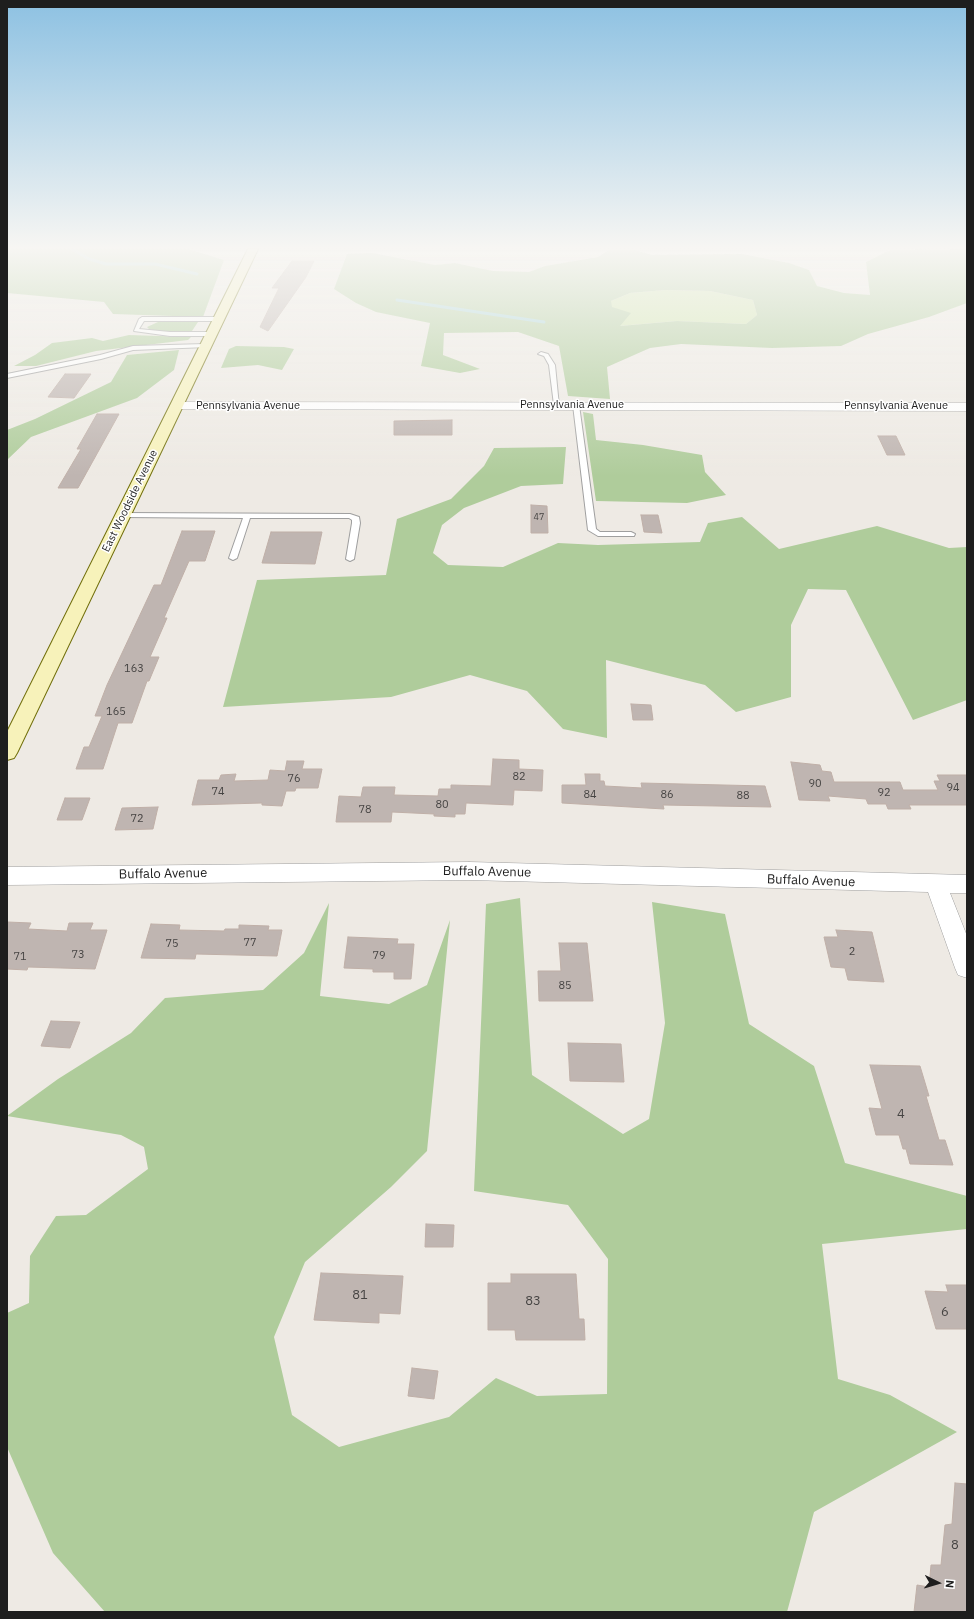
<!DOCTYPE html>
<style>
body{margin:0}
#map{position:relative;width:974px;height:1619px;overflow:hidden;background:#eeeae4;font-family:"IBM Plex Sans",sans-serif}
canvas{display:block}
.frame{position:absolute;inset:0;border:8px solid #1e1e1e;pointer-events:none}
.north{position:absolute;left:918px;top:1563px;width:40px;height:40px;-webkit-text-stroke:3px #fff;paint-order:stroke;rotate:95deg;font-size:11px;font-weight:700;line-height:16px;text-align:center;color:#1e1e1e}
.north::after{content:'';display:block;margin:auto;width:14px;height:18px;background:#1e1e1e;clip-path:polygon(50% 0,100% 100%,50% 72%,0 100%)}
</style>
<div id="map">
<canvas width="974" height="1619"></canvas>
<div class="frame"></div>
<div class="north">N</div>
</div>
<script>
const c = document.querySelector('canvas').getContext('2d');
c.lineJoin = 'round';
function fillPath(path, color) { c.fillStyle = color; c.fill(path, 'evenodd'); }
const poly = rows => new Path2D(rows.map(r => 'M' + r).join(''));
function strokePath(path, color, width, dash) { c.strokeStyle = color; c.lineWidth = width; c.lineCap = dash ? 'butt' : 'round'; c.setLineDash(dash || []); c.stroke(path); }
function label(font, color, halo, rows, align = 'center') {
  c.font = font + ' "IBM Plex Sans",sans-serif'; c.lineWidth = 3; c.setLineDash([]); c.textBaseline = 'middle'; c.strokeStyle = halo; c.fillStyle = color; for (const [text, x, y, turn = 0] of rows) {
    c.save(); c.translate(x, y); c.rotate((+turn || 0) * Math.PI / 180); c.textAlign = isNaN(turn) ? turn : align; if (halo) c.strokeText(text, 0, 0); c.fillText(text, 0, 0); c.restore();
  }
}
fillPath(poly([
 [665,290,710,291,753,300,757,315,746,324,677,321,619,326,611,307,611,301,630,293]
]), '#d0e7ac');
fillPath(poly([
 [7,249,188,249,224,260,203,317,113,314,104,302,7,293],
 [967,249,967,303,929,317,868,334,841,346,772,348,681,344,650,348,607,367,610,399,568,396,559,346,518,332,444,333,443,355,480,369,460,373,421,366,430,323,376,312,356,303,334,289,347,254,372,253,435,265,455,263,493,271,529,272,545,266,598,257,609,250,634,250,652,255,742,254,789,263,809,270,817,286,844,293,870,295,866,262,890,250],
 [665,290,710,291,753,300,757,315,746,324,677,321,620,326,631,313,612,307,611,301,630,293],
 [174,321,198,322,192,331,156,331,149,329,147,327,158,322],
 [129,335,191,337,188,340,96,351,36,366,14,366,35,355,52,343,92,338,103,341],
 [236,346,284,347,294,349,282,370,258,365,221,368,229,349],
 [179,350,174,370,137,398,31,437,7,460,7,430,35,419,111,382,127,355],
 [583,412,593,414,596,440,643,445,702,455,705,472,726,495,687,503,596,501],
 [566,447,563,484,521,486,464,508,442,525,433,553,448,565,503,567,558,543,598,545,700,542,708,523,742,517,779,549,877,526,949,548,967,547,967,700,913,720,846,590,808,589,791,625,791,697,736,712,705,685,606,660,607,738,563,729,527,691,470,675,391,697,223,707,257,580,386,575,397,519,451,499,484,466,494,448],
 [520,898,532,1075,623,1134,649,1119,665,1023,652,902,725,914,749,1024,814,1066,845,1163,967,1196,967,1229,822,1244,838,1379,890,1395,957,1432,814,1512,787,1612,105,1612,53,1553,7,1447,7,1313,29,1303,30,1256,56,1216,86,1215,148,1169,144,1147,121,1135,7,1116,58,1079,131,1033,165,998,263,990,304,953,329,903,320,996,389,1004,427,985,450,920,427,1151,391,1187,305,1262,274,1337,292,1415,339,1447,449,1417,496,1378,537,1396,607,1394,608,1259,568,1205,474,1191,486,904]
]), '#afcc9b');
strokePath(poly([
 [72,249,89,259,106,264,155,264,197,274],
 [397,300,544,322]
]), '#a6d5da', 3);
const building = poly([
 [292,261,314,261,306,277,268,331,260,327,279,288,272,288,292,261],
 [65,374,91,374,74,398,48,397,65,374],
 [97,414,119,414,78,488,58,488,81,449,77,449,97,414],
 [452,420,452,435,394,435,394,421,452,420],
 [878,436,896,436,905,455,887,455,878,436],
 [531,505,547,506,548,533,531,533,531,505],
 [641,515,658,515,662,533,644,532,641,515],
 [182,531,215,531,205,561,189,561,164,618,167,618,150,657,159,657,149,681,147,681,132,723,118,723,103,769,76,769,84,747,89,747,102,716,95,716,107,685,154,585,161,585,182,531],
 [271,532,322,532,315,564,262,563,271,532],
 [631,704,651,705,653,720,633,720,631,704],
 [493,759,519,760,519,769,543,770,542,791,514,790,513,805,466,803,465,814,455,814,455,817,434,816,434,814,392,812,391,822,336,822,339,796,361,797,363,787,395,787,394,795,438,796,439,789,451,789,451,785,491,786,493,759],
 [287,761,304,761,302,769,322,769,318,788,296,788,295,791,286,791,282,806,262,805,262,803,192,805,198,780,219,780,221,775,236,774,234,781,268,780,270,770,285,771,287,761],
 [791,762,820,765,822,771,831,772,834,782,900,782,903,790,938,790,934,781,940,781,937,775,967,775,967,805,909,805,911,809,888,809,886,804,868,804,866,799,828,796,830,801,799,800,791,762],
 [585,774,600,774,600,781,604,781,605,786,642,788,641,783,765,786,771,807,663,805,664,809,562,803,562,785,586,785,585,774],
 [65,798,90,798,82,820,57,820,65,798],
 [158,807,153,829,115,830,122,808,158,807],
 [7,922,31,923,28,929,67,931,69,923,93,923,90,930,107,930,95,969,28,967,27,970,7,969,7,922],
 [151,924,180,925,179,930,224,931,225,929,239,929,239,925,269,926,268,930,282,930,277,956,196,954,195,959,141,958,151,924],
 [836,930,872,932,884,982,848,980,845,968,831,967,824,937,838,937,836,930],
 [348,937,398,939,397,944,414,944,411,979,394,979,394,972,373,972,373,969,344,968,348,937],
 [559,943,587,943,593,1001,539,1001,538,971,561,971,559,943],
 [51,1021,80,1022,70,1048,41,1046,51,1021],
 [568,1043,621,1044,624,1082,570,1081,568,1043],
 [870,1065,920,1066,929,1096,926,1096,939,1140,945,1140,953,1165,910,1164,906,1149,903,1149,899,1135,876,1135,869,1108,882,1109,870,1065],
 [426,1224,454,1225,453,1247,425,1247,426,1224],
 [321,1273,403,1276,400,1314,379,1313,379,1323,314,1320,321,1273],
 [511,1274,576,1274,579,1319,584,1319,585,1340,516,1340,515,1330,488,1330,488,1283,511,1283,511,1274],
 [946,1285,967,1285,967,1329,936,1329,925,1291,948,1292,946,1285],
 [412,1368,438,1371,434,1399,408,1396,412,1368],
 [955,1483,967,1484,967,1612,914,1612,917,1585,929,1587,931,1565,941,1565,945,1525,952,1524,955,1483]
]);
fillPath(building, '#bfb5b1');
strokePath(building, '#bfafa7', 1);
const service = poly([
 [142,317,219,317,222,319,219,321,144,321,139,329,170,332,211,332,214,334,211,336,170,336,134,331,139,319,142,317],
 [205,344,208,346,207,347,133,350,101,359,7,378,7,374,100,355,133,346,205,344],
 [541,352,548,354,555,365,559,406,554,405,549,365,544,356,538,354,541,352],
 [576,403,579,405,596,529,600,532,631,532,635,534,634,536,598,536,588,530,573,405,576,403],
 [120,513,350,514,359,517,360,523,354,559,350,561,346,559,352,523,352,520,349,518,250,518,237,558,233,560,229,558,243,518,123,517,120,517,120,513]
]);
const minor = poly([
 [176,402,967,403,967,411,171,409,170,406,176,402],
 [469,862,967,875,967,893,950,893,967,936,967,978,958,975,955,968,928,892,469,880,7,885,7,867,469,862]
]);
const secondary = poly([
 [248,249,258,249,17,753,14,758,7,760,7,732,248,249]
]);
strokePath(service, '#9f9f9f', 2);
strokePath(minor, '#9f9f9f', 1);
strokePath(secondary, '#706e09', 2);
fillPath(service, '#fff');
fillPath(minor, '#fff');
fillPath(secondary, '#f7f2ba');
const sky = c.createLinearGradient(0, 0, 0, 476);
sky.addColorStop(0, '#8dc1e2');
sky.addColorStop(0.52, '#f7f6f3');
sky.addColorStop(1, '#f7f6f300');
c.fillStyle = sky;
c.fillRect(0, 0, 974, 476);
label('9px', '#464443', null, [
 ["47",539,517]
]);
label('11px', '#1e1e1e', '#fff', [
 ["Pennsylvania Avenue",572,405],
 ["Pennsylvania Avenue",248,406],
 ["Pennsylvania Avenue",896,406],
 ["East Woodside Avenue",130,501,-64]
]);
label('11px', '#464443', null, [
 ["163",134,669],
 ["165",116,712],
 ["82",519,777],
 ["76",294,779],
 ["90",815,784],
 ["94",953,788],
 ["74",218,792],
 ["92",884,793],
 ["84",590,795],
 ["86",667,795],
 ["88",743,796],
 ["80",442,805],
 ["78",365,810],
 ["72",137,819],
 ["77",250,943],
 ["75",172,944],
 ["2",852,952],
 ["73",78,955],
 ["79",379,956],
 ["71",20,957],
 ["85",565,986]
]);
label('13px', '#1e1e1e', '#fff', [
 ["Buffalo Avenue",487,872,1],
 ["Buffalo Avenue",163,874,-1],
 ["Buffalo Avenue",811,881,2]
]);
label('13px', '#464443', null, [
 ["4",901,1114],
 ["81",360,1295],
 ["83",533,1301],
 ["6",945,1312],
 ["8",955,1545]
]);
</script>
